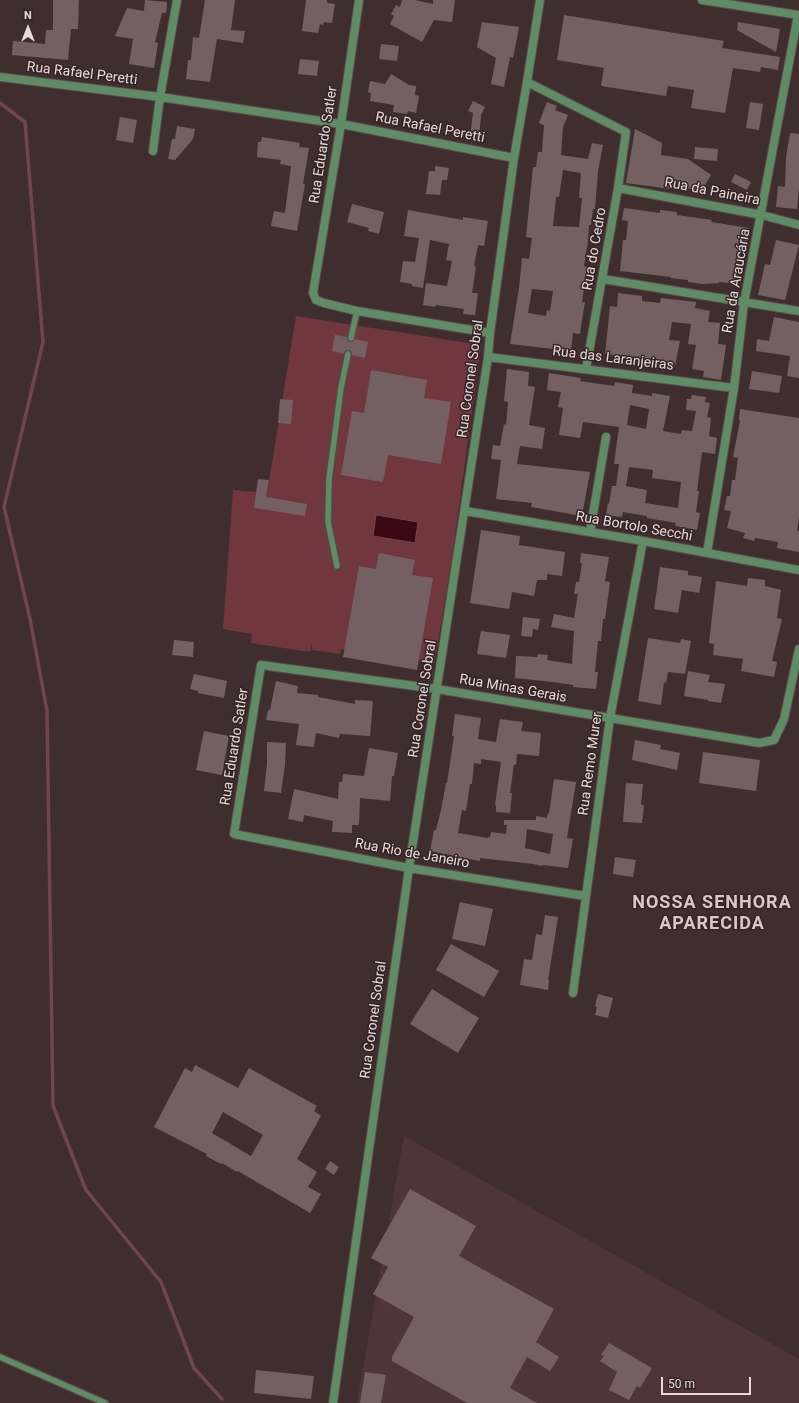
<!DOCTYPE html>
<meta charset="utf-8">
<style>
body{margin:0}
#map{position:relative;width:799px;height:1403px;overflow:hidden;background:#402e2f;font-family:Roboto,sans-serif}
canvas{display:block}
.north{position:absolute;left:8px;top:8px;width:40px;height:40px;-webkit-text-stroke:3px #362425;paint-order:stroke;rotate:0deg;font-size:11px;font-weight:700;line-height:16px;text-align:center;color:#e6dada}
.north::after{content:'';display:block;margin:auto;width:14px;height:18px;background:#e6dada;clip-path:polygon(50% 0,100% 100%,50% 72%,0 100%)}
.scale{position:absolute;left:661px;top:1377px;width:90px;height:18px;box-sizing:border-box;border:2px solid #e6dada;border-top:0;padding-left:5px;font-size:12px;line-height:14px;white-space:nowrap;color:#e6dada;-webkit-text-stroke:3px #362425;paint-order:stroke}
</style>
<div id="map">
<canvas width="799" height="1403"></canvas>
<div class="north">N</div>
<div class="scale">50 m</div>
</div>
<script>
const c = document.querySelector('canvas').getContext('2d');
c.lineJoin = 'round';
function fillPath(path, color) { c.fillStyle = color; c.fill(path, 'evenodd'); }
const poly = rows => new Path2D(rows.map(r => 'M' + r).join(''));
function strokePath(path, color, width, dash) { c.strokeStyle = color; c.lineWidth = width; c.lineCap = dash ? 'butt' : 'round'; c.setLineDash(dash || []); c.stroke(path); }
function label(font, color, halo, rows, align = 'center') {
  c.font = font + ' Roboto,sans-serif'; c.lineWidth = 3; c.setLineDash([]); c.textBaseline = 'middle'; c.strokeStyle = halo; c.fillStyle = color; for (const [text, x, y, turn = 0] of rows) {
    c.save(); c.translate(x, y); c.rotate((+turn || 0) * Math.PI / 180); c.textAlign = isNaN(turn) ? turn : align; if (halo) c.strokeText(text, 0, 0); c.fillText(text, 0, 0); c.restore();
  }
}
fillPath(poly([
 [404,1136,799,1359,799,1403,357,1403]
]), '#4e3537');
fillPath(poly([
 [296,316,481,345,450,572,434,664,341,649,340,654,312,650,312,644,310,652,251,643,252,634,223,629,233,490,267,493]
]), '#70373e');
const water = poly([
 [376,515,418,522,415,543,373,536,376,515]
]);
fillPath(water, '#3b0712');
strokePath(water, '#6e464e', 1);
strokePath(poly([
 [0,103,25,122,43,342,4,507,30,619,47,711,53,1106,86,1190,161,1282,194,1368,222,1399]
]), '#6e464e', 3.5);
fillPath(poly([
 [53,0,79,0,78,29,71,29,68,60,12,55,13,41,45,44,46,30,53,30],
 [145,0,167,2,166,13,162,13,155,42,158,43,154,68,129,64,133,39,115,36,127,8,144,11],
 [205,0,235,0,231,30,245,31,243,43,217,39,210,82,186,79,188,60,191,60,193,37,199,38],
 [306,0,327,0,327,3,335,4,332,23,324,22,323,25,320,24,318,33,302,31],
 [402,0,415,0,433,4,433,0,455,0,452,22,434,20,422,42,390,24,394,16,391,14,396,5,400,7],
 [564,15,724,41,722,48,780,57,778,70,761,67,760,72,733,68,725,113,691,108,694,90,668,86,666,96,601,86,604,68,557,60],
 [482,22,519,27,513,58,510,57,504,87,491,84,496,58,477,47],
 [738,22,780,29,776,52,737,30],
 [381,44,399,46,397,61,379,59],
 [300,59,319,61,317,76,298,74],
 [391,74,409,85,416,86,415,95,419,96,416,113,408,111,407,114,393,112,394,105,370,101,371,93,368,92,370,81,385,84],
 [473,101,485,107,481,115,479,138,470,137,473,113,468,111],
 [547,102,557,106,555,110,568,115,563,127,561,155,588,159,592,143,603,145,598,171,595,209,593,209,591,225,589,225,588,241,584,266,587,267,582,302,585,302,582,320,580,334,573,333,571,351,510,344,519,288,522,258,529,259,532,238,526,237,533,167,536,167,538,152,542,152,544,125,539,123],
 [563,170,581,173,579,198,582,198,579,227,553,226,556,197,559,197],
 [532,289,553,291,550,311,547,310,546,316,528,313],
 [750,102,763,104,759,130,746,128],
 [120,117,137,120,133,143,116,140],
 [177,126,195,129,193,139,175,160,168,159,172,139,175,139],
 [635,129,662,143,661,155,688,159,711,175,699,195,679,182,678,190,626,183],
 [790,133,799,134,799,187,797,209,776,207,778,186,785,187,786,157],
 [262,137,300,143,299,147,309,148,303,184,305,184,297,231,271,226,274,211,285,213,291,166,280,164,281,160,257,157,258,142,261,142],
 [695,147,718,149,717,161,694,159],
 [435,166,449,168,447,180,442,180,440,195,426,194,429,171,435,171],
 [735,174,751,182,747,190,731,182],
 [352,204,384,212,379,234,368,231,369,228,347,222],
 [624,208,660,213,660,210,677,212,677,215,712,220,711,222,749,228,746,255,740,254,737,284,719,282,719,283,702,284,688,282,688,280,670,278,671,277,620,271,623,240,626,240,628,221,622,220],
 [408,210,463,220,463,217,488,221,484,246,478,245,474,266,476,267,472,293,478,293,475,315,463,314,464,309,436,305,435,307,423,305,426,283,447,286,452,261,446,260,449,244,430,240,423,288,412,286,412,284,400,282,403,261,415,262,419,238,404,236],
 [776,240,799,245,785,300,758,295,765,264,770,265],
 [618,293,642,296,642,301,660,303,661,298,696,302,695,308,710,311,708,322,720,323,718,344,726,345,721,380,703,377,704,371,692,369,696,345,688,344,691,324,672,322,669,340,680,341,675,366,669,365,668,369,636,364,637,358,605,354,610,306,617,307],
 [774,317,799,322,799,378,787,376,790,356,756,351,757,339,769,341],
 [335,335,347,337,348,341,350,342,355,339,368,342,365,358,352,355,351,351,348,350,345,351,344,354,332,351],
 [507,369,529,372,528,386,535,387,529,425,545,428,542,449,520,446,517,464,590,472,582,516,531,507,532,503,496,499,501,460,491,459,493,445,500,446,504,424,506,425,508,402,504,401],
 [371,370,427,380,424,398,451,402,441,464,388,455,383,482,341,475,352,411,364,413],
 [752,371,782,376,779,393,749,389],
 [549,373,581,378,580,381,614,386,615,382,633,385,632,393,652,396,652,393,670,396,663,431,681,434,682,430,692,431,696,411,686,410,687,399,691,399,692,395,706,397,705,402,710,403,707,417,711,418,709,436,717,438,715,454,702,452,697,491,699,491,696,512,700,513,697,530,675,526,676,523,647,518,647,516,623,512,622,517,606,515,608,503,609,504,612,486,616,486,619,464,614,464,619,427,583,422,580,438,559,435,563,408,558,407,561,392,547,390],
 [630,405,649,409,646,429,627,425],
 [629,467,653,470,652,478,681,482,678,508,645,503,647,490,626,486],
 [280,399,293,400,291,424,278,423],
 [740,409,799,418,799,518,797,530,799,531,799,552,777,548,778,542,755,538,754,541,743,538,745,533,727,528,731,511,724,510,727,496,730,496,732,480,735,480,738,458,733,457,740,421,739,420],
 [258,479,269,480,266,497,307,504,305,516,254,508],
 [481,530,520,536,519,545,565,552,562,576,547,574,547,580,537,580,534,596,512,592,509,609,470,603],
 [379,553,415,560,412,575,433,578,417,670,343,657,359,566,376,569],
 [581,553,609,557,605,581,610,582,605,619,603,619,601,641,598,641,595,672,598,672,596,689,573,687,573,685,553,682,515,678,516,656,537,657,538,654,548,655,547,660,572,664,574,631,551,627,554,614,574,618,578,594,574,594,576,582,579,582,582,563,580,563],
 [660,567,688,571,688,575,702,577,699,593,682,590,678,613,654,609],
 [748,578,765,580,765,586,781,590,777,618,782,619,772,661,777,662,774,677,741,671,743,659,713,655,714,644,709,643,716,581,747,586],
 [523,617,540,619,538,630,533,629,532,637,521,636],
 [481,631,510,635,506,658,477,654],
 [648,638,680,643,681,639,691,641,685,674,668,672,666,683,664,682,661,705,638,701],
 [174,640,194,642,193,657,172,655],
 [688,671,710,675,708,682,725,684,721,703,708,701,708,700,684,696],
 [194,674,227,681,224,698,198,693,198,691,190,689],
 [276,681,298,686,297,693,318,695,318,697,355,704,355,700,373,701,370,736,340,734,339,738,316,733,314,747,296,745,299,724,266,720,268,710,270,710],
 [455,714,481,718,478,739,496,742,500,719,523,722,521,731,541,733,539,756,517,754,516,765,514,764,510,793,512,793,510,813,496,812,496,805,495,805,501,762,481,759,481,764,474,763,472,784,470,784,466,811,462,810,458,833,488,838,488,837,490,837,491,832,506,834,507,825,504,825,504,820,536,820,536,816,547,818,548,813,549,814,554,779,576,782,567,838,573,839,568,868,542,865,542,866,533,864,480,858,480,861,430,851,434,830,436,830,441,810,446,783,447,783,454,736,452,736],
 [527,829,553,834,550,854,525,848],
 [204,731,229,736,222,775,196,770],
 [635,740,661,745,660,749,680,753,677,770,632,760],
 [267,742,286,743,285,765,281,793,264,791,267,764],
 [369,748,398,753,394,776,392,776,390,801,360,798,359,825,352,825,352,833,332,832,333,821,304,815,303,822,288,819,294,789,338,799,339,782,342,782,343,774,364,776],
 [703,752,760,760,756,791,699,783],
 [626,783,643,784,641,805,644,805,642,823,623,822],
 [615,857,636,860,633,877,613,874],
 [460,902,493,909,485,946,452,939],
 [545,915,558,917,548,980,549,980,548,990,520,985,524,959,532,960,536,934,542,935],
 [451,944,499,971,484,997,436,970],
 [432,989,479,1018,458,1053,410,1024],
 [598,994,613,998,608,1018,595,1015,597,1007,595,1006],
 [195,1065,238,1088,249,1068,317,1106,314,1111,321,1116,297,1159,317,1172,308,1187,321,1194,310,1213,238,1171,237,1172,222,1163,221,1164,206,1156,207,1154,154,1127,185,1068,192,1072],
 [223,1112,263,1135,251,1156,212,1133],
 [330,1161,339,1167,334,1175,325,1169],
 [410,1189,476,1226,459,1256,554,1309,536,1342,559,1357,550,1371,527,1357,510,1388,537,1403,467,1403,392,1361,392,1357,414,1317,373,1294,388,1267,371,1258],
 [609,1343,652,1368,640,1388,637,1386,629,1400,609,1390,617,1372,600,1361,604,1356,601,1355],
 [256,1370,314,1376,311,1399,254,1393],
 [365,1372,386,1375,381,1403,360,1403]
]), '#756061');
const service = poly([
 [351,338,357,311],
 [337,566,328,522,329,479,341,388,348,354],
 [0,1357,105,1403]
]);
const minor = poly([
 [359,0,341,124,313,293,316,300,324,303,357,311,490,333],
 [702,0,799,15],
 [0,77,160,97,341,124,514,158],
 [527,82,626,132,618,188,586,369],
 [153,151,160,97,177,0],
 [618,188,762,215,799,225],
 [603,279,799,311],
 [488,357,734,388],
 [465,511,643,541,799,570],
 [590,532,606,437],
 [707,553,734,388,744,303,798,15],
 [585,896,409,868,234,834,261,665,437,689,759,743,774,740,784,719,799,649],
 [573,993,610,718,643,541],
 [333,1403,409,868,488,357,490,333,514,158,527,82,540,0]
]);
strokePath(service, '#5b4a4a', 8);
strokePath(minor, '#5b4a4a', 10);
strokePath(service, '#5f8b67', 5.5);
strokePath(minor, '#5f8b67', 8);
label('14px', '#e6dada', '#362425', [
 ["Rua Rafael Peretti",82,74,7],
 ["Rua Rafael Peretti",430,128,11],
 ["Rua Eduardo Satler",324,145,-81],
 ["Rua da Paineira",712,192,11],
 ["Rua do Cedro",595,249,-80],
 ["Rua da Araucária",737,281,-80],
 ["Rua das Laranjeiras",613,359,7],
 ["Rua Coronel Sobral",471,379,-82],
 ["Rua Bortolo Secchi",634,527,10],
 ["Rua Minas Gerais",513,689,10],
 ["Rua Coronel Sobral",423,699,-81],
 ["Rua Eduardo Satler",235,747,-81],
 ["Rua Remo Murer",591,764,-82],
 ["Rua Rio de Janeiro",412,854,10],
 ["Rua Coronel Sobral",374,1020,-82]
]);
c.letterSpacing = '1px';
label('bold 18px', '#ddc4c6', '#362425', [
 ["NOSSA SENHORA",712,903],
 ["APARECIDA",712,924]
]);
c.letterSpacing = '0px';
</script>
